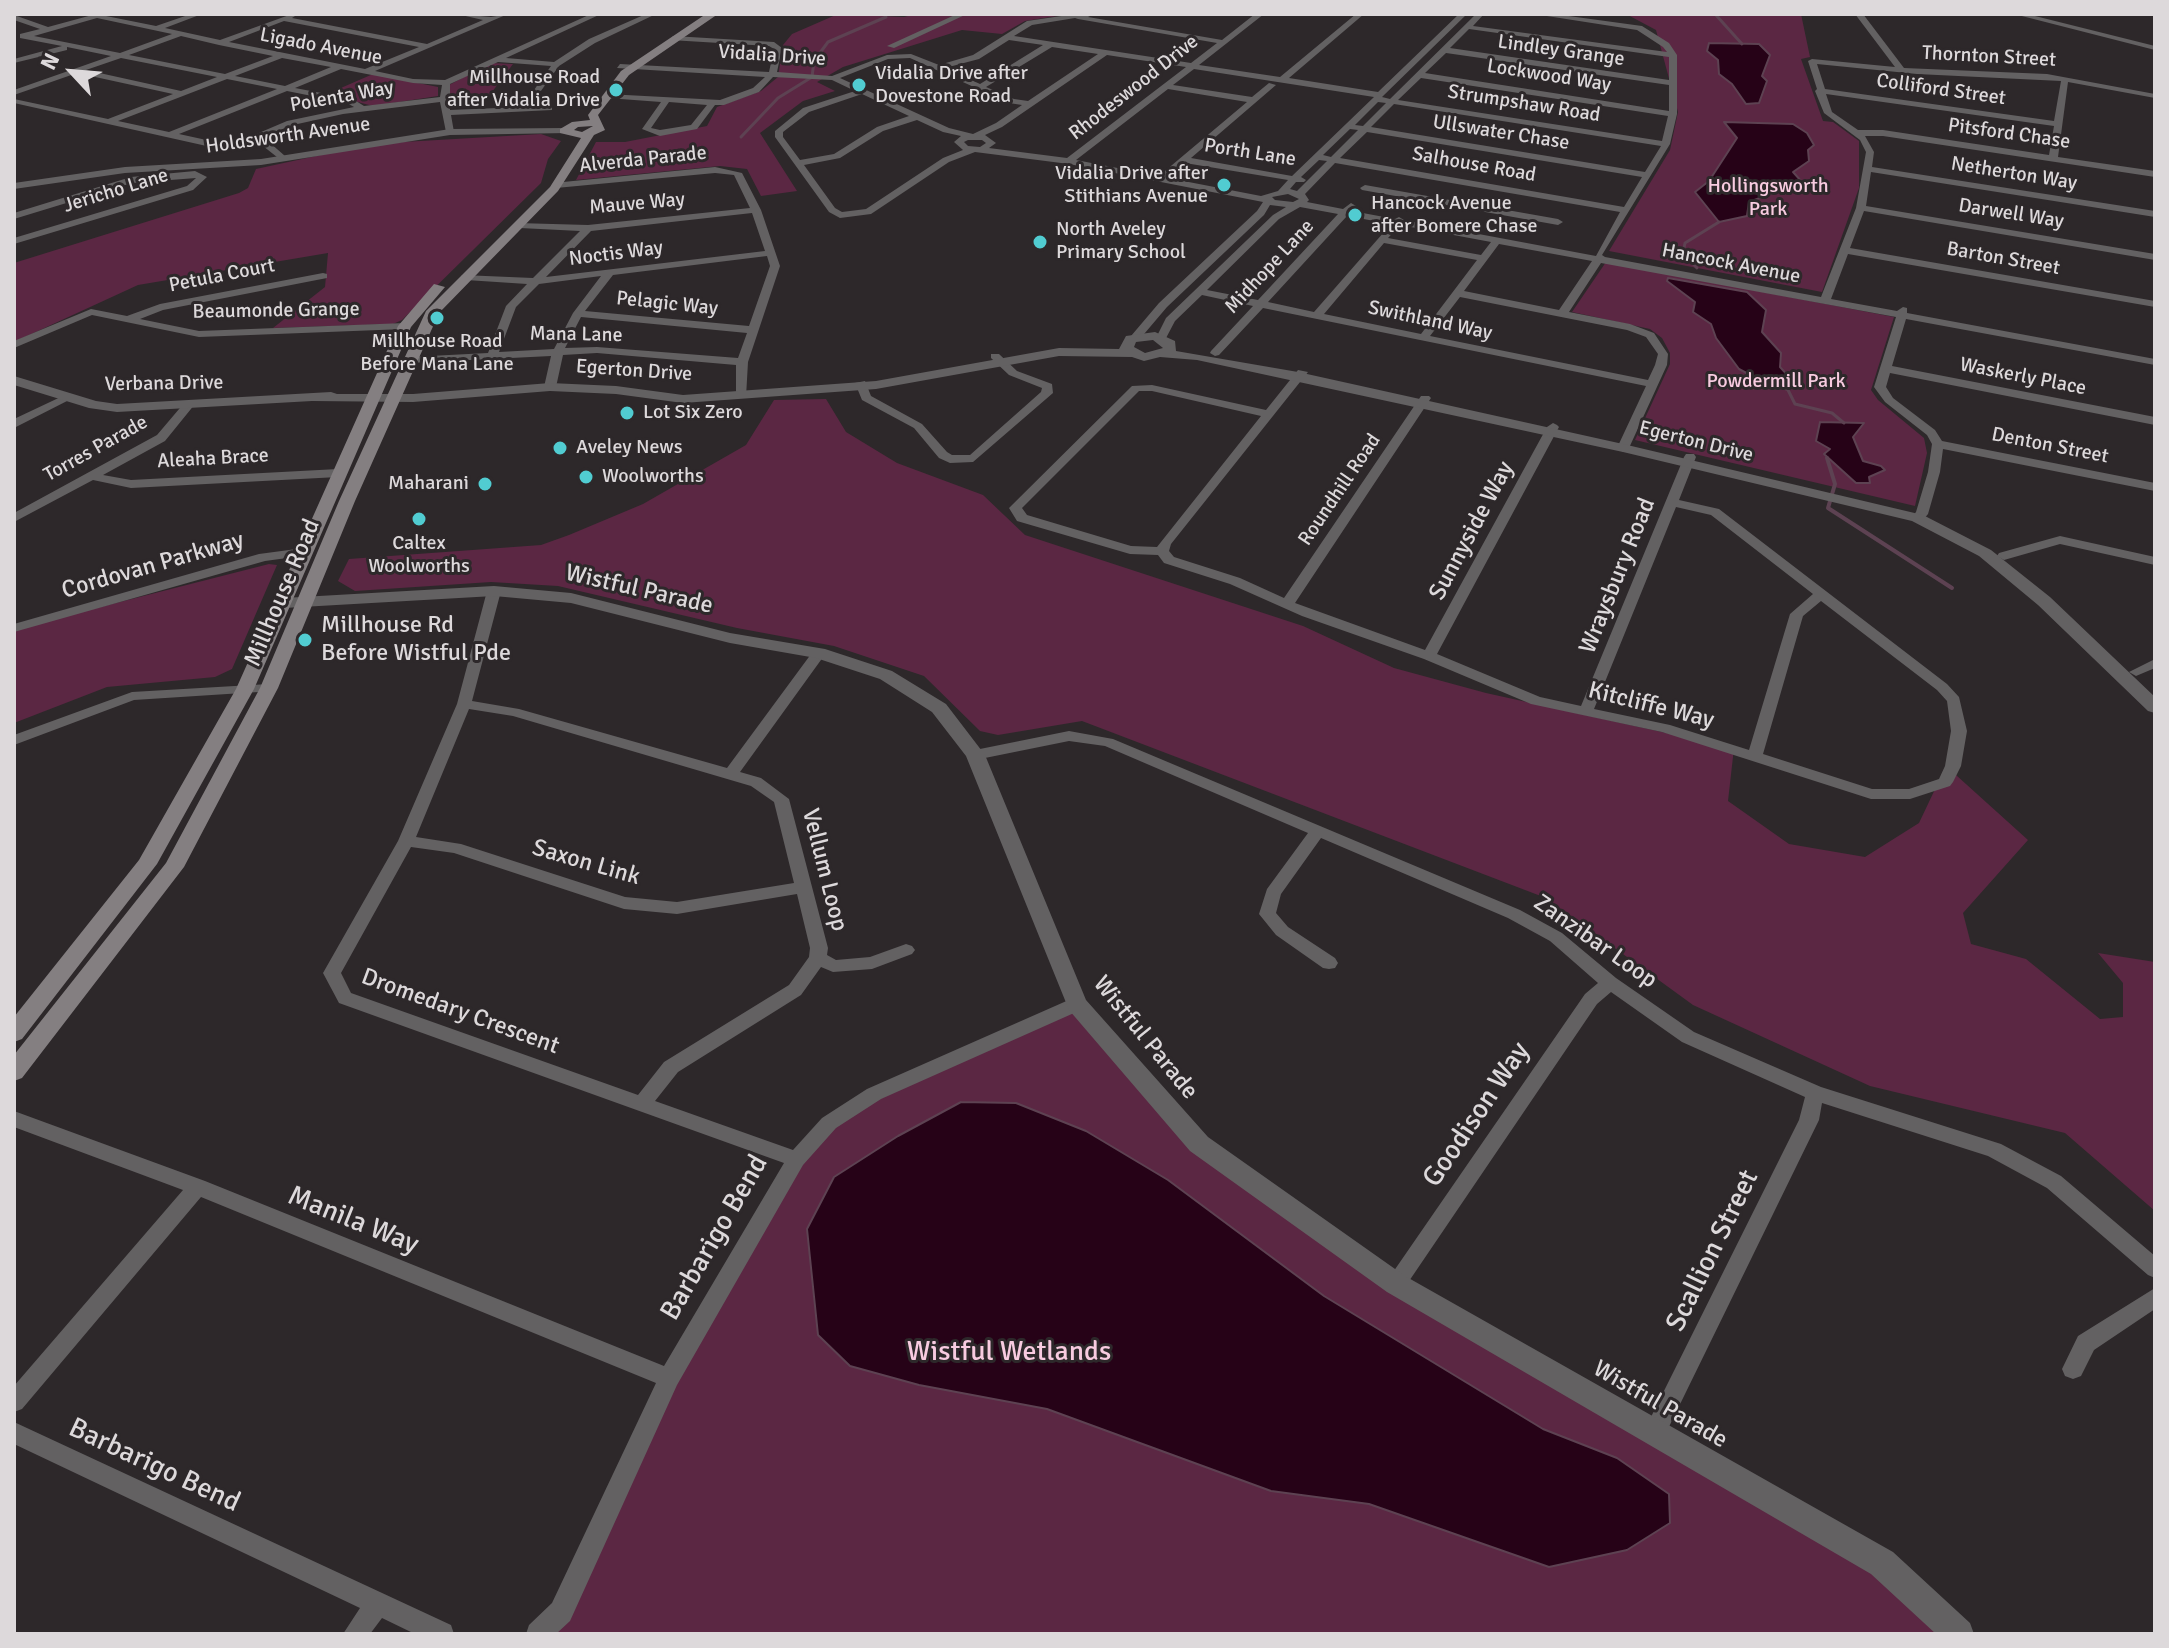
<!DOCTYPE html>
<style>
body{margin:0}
#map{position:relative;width:2169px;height:1648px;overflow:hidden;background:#2d282a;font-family:Signika,sans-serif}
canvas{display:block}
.frame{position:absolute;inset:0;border:16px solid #ddd9db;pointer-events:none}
.north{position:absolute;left:32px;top:32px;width:80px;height:80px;-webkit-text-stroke:6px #2d282a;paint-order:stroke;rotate:296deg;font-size:22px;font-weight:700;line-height:32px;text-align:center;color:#ddd9db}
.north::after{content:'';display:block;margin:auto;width:28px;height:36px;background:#ddd9db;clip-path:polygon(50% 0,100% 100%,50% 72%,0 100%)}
</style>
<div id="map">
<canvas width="2169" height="1648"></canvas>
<div class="frame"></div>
<div class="north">N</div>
</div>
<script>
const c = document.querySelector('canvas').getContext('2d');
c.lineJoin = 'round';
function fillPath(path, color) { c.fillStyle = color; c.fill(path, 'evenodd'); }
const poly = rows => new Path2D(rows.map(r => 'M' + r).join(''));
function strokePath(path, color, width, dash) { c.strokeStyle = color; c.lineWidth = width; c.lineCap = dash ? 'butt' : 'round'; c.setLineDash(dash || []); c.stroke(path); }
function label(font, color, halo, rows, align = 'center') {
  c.font = font + ' Signika,sans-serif'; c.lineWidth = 6; c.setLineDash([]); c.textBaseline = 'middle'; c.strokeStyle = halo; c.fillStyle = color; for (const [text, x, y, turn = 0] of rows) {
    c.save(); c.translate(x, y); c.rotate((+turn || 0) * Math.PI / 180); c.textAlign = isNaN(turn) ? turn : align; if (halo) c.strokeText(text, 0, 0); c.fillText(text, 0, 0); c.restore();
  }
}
fillPath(poly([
 [838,14,904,17,915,14,1070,14,1025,21,1002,34,962,30,843,67,817,82,835,91,803,101,760,133,797,191,761,196,747,169,720,166,576,180,596,142,625,142,707,126,717,107,761,91,778,77,783,45,792,34],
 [1626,14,1801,14,1810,57,1801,59,1823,121,1833,122,1859,141,1859,188,1822,292,1609,251,1670,150,1678,112,1656,30],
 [491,63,513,64,480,108,451,108,449,85],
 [373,74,438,87,438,96,373,106,327,94],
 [541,134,561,141,548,159,541,183,402,320,393,324,273,328,325,287,328,253,138,285,14,342,14,263,239,193,248,188,256,169,353,148,403,142],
 [1606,262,1894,317,1871,390,1878,400,1924,438,1927,453,1915,506,1635,440,1670,364,1670,353,1662,338,1650,329,1572,312],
 [826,399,846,432,897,463,983,495,1025,535,1303,626,1394,668,1486,693,1734,748,1728,801,1789,844,1865,857,1919,823,1946,766,2028,840,1963,913,1971,944,2026,959,2100,1019,2123,1017,2123,983,2098,953,2155,962,2155,1211,2065,1133,1870,1086,1693,1005,1546,898,1082,721,998,735,980,731,924,676,834,646,737,628,558,586,491,582,355,591,338,581,349,559,541,545,569,535,643,504,746,445,774,400],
 [269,564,277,565,232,669,215,677,107,687,14,723,14,629],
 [1079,1004,1201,1147,1395,1282,1885,1564,1951,1634,555,1634,670,1378,798,1157,831,1122]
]), '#5b2743');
const water = poly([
 [1709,43,1759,44,1770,55,1762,76,1767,81,1759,103,1746,104,1732,84,1719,74,1718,60,1707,51,1709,43],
 [1724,122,1793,124,1807,133,1814,145,1808,150,1809,161,1793,172,1802,182,1796,189,1781,190,1749,202,1747,216,1719,222,1695,192,1709,181,1737,138,1724,122],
 [1668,278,1747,292,1766,310,1762,332,1781,353,1780,367,1791,379,1788,390,1767,384,1739,369,1716,338,1711,324,1693,312,1695,302,1667,281,1668,278],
 [1820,422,1864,423,1853,437,1863,461,1881,466,1885,470,1869,477,1870,483,1856,483,1824,454,1830,449,1816,441,1820,422],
 [961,1102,1016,1103,1086,1131,1168,1180,1324,1296,1543,1429,1617,1458,1669,1494,1670,1523,1627,1550,1549,1567,1369,1504,1271,1491,1047,1409,919,1385,850,1366,818,1335,807,1229,834,1177,898,1136,961,1102]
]);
fillPath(water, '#260217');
strokePath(water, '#5d4252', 2);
strokePath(poly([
 [1715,14,1742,44],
 [741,137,778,98,812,77,814,61,828,42,886,17],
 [1697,268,1683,253,1685,243,1719,222],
 [1788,390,1795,404,1832,413,1844,423]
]), '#5d4252', 3);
strokePath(poly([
 [1827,458,1835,484,1828,508,1952,588]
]), '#5d4252', 4);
fillPath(poly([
 [96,14,108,14,106,16,156,26,191,14,202,14,165,28,220,40,292,14,295,16,292,18,427,44,483,20,457,14,491,17,508,14,375,71,413,79,445,80,591,14,601,14,506,58,554,62,589,39,646,14,656,14,595,43,559,66,530,106,549,105,552,106,552,110,451,115,454,132,450,135,446,132,440,102,343,114,293,125,258,139,269,142,285,156,285,160,282,161,263,146,249,143,211,147,14,103,14,99,108,119,173,94,77,73,14,95,14,90,111,56,67,47,67,50,14,63,14,59,62,46,20,38,20,34,40,29,14,20,14,15,48,27,96,14],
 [97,18,172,34,120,53,34,36,97,18],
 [284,21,419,47,365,69,229,42,284,21],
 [181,36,219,45,273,56,225,74,129,55,181,36],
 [121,58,217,77,181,91,86,70,121,58],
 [282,58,331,67,285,86,235,76,282,58],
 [498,62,551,66,522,107,450,110,450,84,498,62],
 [341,69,413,83,442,85,440,97,364,106,353,99,295,88,341,69],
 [227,79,277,89,169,132,118,121,227,79],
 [287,91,347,103,354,107,287,121,247,138,211,141,179,134,287,91],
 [957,14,967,14,894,48,887,46,957,14],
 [1075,14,1094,14,1088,17,1222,40,1255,14,1264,14,1199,65,1280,77,1356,14,1364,14,1289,78,1378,92,1459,14,1467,14,1382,97,1390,99,1476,14,1484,14,1473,26,1667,52,1663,47,1637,30,1534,14,1554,14,1642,26,1669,43,1677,55,1677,114,1670,144,1602,255,1605,257,1821,297,1856,208,1866,152,1860,140,1824,113,1815,91,1817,89,1808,61,1812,59,1895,67,1855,14,1863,14,1904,68,2047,74,2155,94,2155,98,2068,82,2058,157,2155,171,2155,177,1883,136,1865,136,1874,152,1872,167,2155,211,2155,217,1871,172,1866,206,2155,254,2155,260,1864,211,1850,248,2155,301,2155,307,1848,254,1831,299,1897,311,1903,307,1907,308,1907,313,2155,359,2155,365,1906,319,1892,366,2155,417,2155,425,1890,373,1886,387,1893,398,1935,430,1942,441,2155,483,2155,491,1943,449,1940,472,1928,514,1922,521,1912,521,1911,518,1916,512,1928,472,1932,444,1927,435,1885,402,1874,387,1896,317,1601,263,1569,312,1630,324,1654,333,1668,354,1667,365,1629,448,1623,452,1617,448,1646,386,1263,308,1219,355,1215,356,1210,353,1211,351,1253,306,1202,295,1175,321,1165,340,1157,340,1156,338,1166,318,1273,215,1286,207,1270,205,1264,215,1167,307,1139,340,1131,340,1131,336,1159,303,1257,211,1263,202,1069,164,975,152,949,162,871,214,840,218,829,212,775,137,775,131,803,108,855,91,832,80,773,77,759,92,724,105,715,105,697,129,660,136,642,129,661,102,607,98,603,96,607,94,720,100,753,88,765,77,617,68,620,64,769,72,774,49,769,46,670,40,673,36,774,42,782,48,777,72,832,76,887,55,911,54,939,65,973,55,1027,21,1075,14],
 [1075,18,1078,19,1217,43,1191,63,1014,36,1032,25,1075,18],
 [1469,29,1669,57,1669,80,1450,48,1469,29],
 [1009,40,1043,45,980,84,945,68,979,59,1009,40],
 [1052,47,1098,54,1028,101,1014,99,986,87,1052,47],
 [1446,53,1669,85,1669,111,1425,73,1446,53],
 [1107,55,1186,67,1067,158,989,148,996,143,985,135,1002,127,1107,55],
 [910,58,1009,103,1022,105,996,123,973,134,949,128,840,78,888,59,910,58],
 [1817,64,1917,74,2061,81,2054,121,1825,89,1817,64],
 [1194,69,1374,97,1292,176,1191,158,1276,85,1269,83,1252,97,1173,85,1194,69],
 [1421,78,1668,116,1662,141,1398,100,1421,78],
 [1168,89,1247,102,1159,176,1076,160,1168,89],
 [862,94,909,116,877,127,834,154,800,160,783,137,783,132,809,112,862,94],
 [1826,94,2054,126,2049,155,1883,130,1858,130,1832,112,1826,94],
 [669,102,707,105,691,125,660,130,651,128,669,102],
 [1378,102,1386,103,1363,126,1355,125,1378,102],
 [1394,104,1661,146,1645,172,1371,127,1394,104],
 [917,120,943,132,961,136,954,142,963,150,943,158,866,209,842,212,835,208,804,165,840,158,883,131,917,120],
 [1350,129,1358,130,1331,157,1323,155,1350,129],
 [1367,132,1642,177,1624,207,1340,158,1367,132],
 [968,140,982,140,986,143,980,147,968,146,964,142,968,140],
 [1319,160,1327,161,1297,191,1290,189,1296,182,1304,182,1306,180,1301,177,1319,160],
 [1185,163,1288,180,1278,191,1261,196,1168,178,1185,163],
 [1335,163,1620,212,1596,256,1404,220,1399,217,1395,219,1352,211,1356,206,1351,203,1343,209,1307,202,1309,200,1305,194,1335,163],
 [1288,194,1299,199,1293,202,1275,200,1272,197,1288,194],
 [1300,207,1338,214,1258,300,1207,290,1279,219,1300,207],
 [1347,216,1391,224,1314,312,1268,302,1347,216],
 [1400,225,1491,242,1481,255,1388,238,1400,225],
 [1384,243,1477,260,1421,334,1324,314,1384,243],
 [1499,244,1592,261,1559,310,1464,291,1499,244],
 [1460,297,1627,330,1646,337,1658,354,1655,365,1648,380,1430,336,1460,297],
 [2014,14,2027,14,2155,46,2155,50,2014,14],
 [715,167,742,173,761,210,780,266,748,362,746,397,736,395,736,365,597,353,563,355,556,387,550,390,544,387,551,356,410,363,404,360,410,357,488,353,506,306,527,284,466,280,461,277,462,275,533,278,580,231,520,228,515,225,517,223,588,225,750,208,734,175,715,173,556,188,553,187,553,183,715,167],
 [752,213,765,251,546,277,591,231,752,213],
 [767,256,770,266,749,326,585,311,613,275,767,256],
 [601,276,573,313,554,349,499,352,516,307,539,284,601,276],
 [581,317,747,333,738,358,597,347,565,348,581,317],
 [195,171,207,177,193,190,14,244,14,238,187,186,196,178,132,183,14,219,14,213,131,177,195,171],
 [1365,185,1558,219,1563,222,1558,225,1362,190,1360,188,1365,185],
 [323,273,327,274,327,278,163,310,140,319,199,331,405,323,410,326,405,329,199,337,92,315,14,348,14,341,91,309,127,316,160,304,323,273],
 [991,354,999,354,1017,371,1052,384,1053,393,973,462,950,463,939,458,914,428,862,400,855,383,865,381,871,396,922,424,947,452,952,455,970,455,1041,392,1042,388,1009,375,991,358,991,354],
 [1298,370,1308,372,1171,544,1169,551,1174,557,1240,578,1284,598,1421,396,1429,396,1431,398,1295,603,1425,650,1547,427,1553,423,1557,425,1559,427,1437,654,1540,697,1581,706,1684,457,1686,454,1694,454,1696,457,1679,500,1719,509,1947,684,1959,697,1967,731,1961,766,1953,782,1950,786,1910,799,1871,799,1662,732,1531,704,1424,659,1302,616,1230,584,1164,563,1158,555,1130,554,1017,521,1009,508,1132,386,1152,385,1266,410,1298,370],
 [1139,391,1152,391,1261,416,1157,547,1131,546,1027,515,1022,508,1139,391],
 [1676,507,1711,515,1813,594,1790,614,1749,750,1670,725,1594,709,1676,507],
 [1821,601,1937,690,1947,701,1951,731,1945,766,1939,779,1909,789,1872,789,1763,754,1803,616,1821,601],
 [67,394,71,395,71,399,14,428,14,419,67,394],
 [189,401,195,404,165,441,103,475,131,480,338,469,344,473,338,477,131,488,93,480,14,522,14,513,157,435,185,402,189,401],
 [2060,536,2155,557,2155,565,2060,544,2004,560,1997,556,1999,553,2060,536],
 [304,548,309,549,309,555,265,561,14,632,14,624,259,554,304,548],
 [494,587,501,591,472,701,519,709,727,768,814,650,824,650,826,653,740,772,761,778,789,799,828,948,827,955,836,960,870,957,906,944,912,946,915,950,912,954,872,969,833,972,821,967,801,995,678,1072,655,1101,793,1150,822,1118,867,1089,1071,999,1083,999,1086,1004,1083,1009,881,1099,836,1128,803,1165,677,1385,570,1621,556,1634,526,1634,529,1625,552,1603,656,1383,201,1197,22,1409,14,1412,14,1386,183,1190,14,1127,14,1111,205,1181,664,1366,784,1163,339,1003,323,973,398,841,457,704,487,591,494,587],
 [469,709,513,716,751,786,774,802,794,883,677,902,625,897,461,844,416,837,469,709],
 [411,847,454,853,624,909,677,914,797,894,810,948,809,957,789,985,664,1062,638,1095,351,993,341,973,411,847],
 [2155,659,2155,668,2136,676,2129,672,2155,659],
 [269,684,274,685,276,688,274,691,134,700,14,745,14,735,132,692,269,684],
 [1069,731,1113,739,1520,910,1562,933,1616,978,1694,1032,1821,1087,2001,1144,2061,1176,2155,1256,2155,1278,2148,1275,2047,1188,1988,1156,1822,1103,1819,1120,1663,1439,1655,1443,1647,1439,1644,1432,1647,1425,1799,1120,1805,1097,1682,1042,1611,992,1597,1004,1403,1290,1396,1293,1389,1290,1386,1284,1389,1278,1585,994,1598,983,1550,941,1508,918,1321,838,1281,894,1276,913,1288,927,1335,958,1338,963,1335,968,1329,969,1323,968,1276,935,1259,914,1267,889,1308,833,1105,746,1069,741,975,760,967,755,975,750,1069,731],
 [2155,1288,2155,1309,2094,1350,2081,1376,2073,1379,2065,1376,2062,1369,2078,1336,2155,1288],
 [14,1422,451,1625,454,1634,415,1634,382,1618,370,1634,343,1634,360,1608,14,1444,14,1422]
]), '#636162');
fillPath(poly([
 [564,128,568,129,568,133,450,135,261,165,125,173,14,189,14,183,125,167,261,159,450,129,564,128],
 [1155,332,1175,341,1176,351,1298,372,1623,444,1923,515,1991,550,2050,597,2155,697,2155,713,2148,711,2038,605,1979,556,1912,521,1623,452,1197,360,1160,357,1144,361,1132,357,1059,356,876,389,683,403,616,394,550,391,413,402,312,401,117,412,89,408,14,385,14,376,96,401,117,404,331,392,337,394,413,394,550,383,616,386,683,395,876,381,1059,348,1119,349,1126,336,1155,332],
 [1153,340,1163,348,1145,353,1134,347,1136,342,1153,340],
 [494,586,571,593,730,633,825,649,892,671,946,704,985,755,1086,1000,1208,1137,1405,1276,1893,1552,1970,1623,1974,1634,1936,1634,1871,1574,1387,1292,1190,1151,1069,1010,966,756,932,712,880,679,816,658,730,643,571,603,494,596,284,608,275,603,284,598,494,586]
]), '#636162');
fillPath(poly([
 [706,14,718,14,629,75,598,115,605,130,594,135,558,191,439,313,355,501,278,688,184,867,22,1078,14,1081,14,1055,166,863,260,688,339,501,426,311,550,187,581,138,560,133,560,129,572,122,590,120,588,115,621,71,706,14],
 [593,126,582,132,574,130,578,127,593,126],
 [434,284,445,287,411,327,254,689,157,864,22,1039,14,1042,14,1017,139,860,236,689,398,326,434,284]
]), '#847f81');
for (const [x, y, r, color] of [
 [859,85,8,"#51ccd1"],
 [616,90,8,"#51ccd1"],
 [1224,185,8,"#51ccd1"],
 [1355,215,8,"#51ccd1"],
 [1040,242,8,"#51ccd1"],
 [437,318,8,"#51ccd1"],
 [627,413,8,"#51ccd1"],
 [560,448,8,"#51ccd1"],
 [586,477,8,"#51ccd1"],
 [485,484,8,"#51ccd1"],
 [419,519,8,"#51ccd1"],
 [305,640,8,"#51ccd1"]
]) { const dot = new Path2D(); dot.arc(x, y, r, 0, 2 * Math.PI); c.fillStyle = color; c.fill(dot); strokePath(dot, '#2d282a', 3); }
label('20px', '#ddd9db', '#2d282a', [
 ["Ligado Avenue",321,47,11],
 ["Lindley Grange",1561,51,8],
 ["Vidalia Drive",772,56,4],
 ["Thornton Street",1989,57,3],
 ["Lockwood Way",1549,76,9],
 ["Rhodeswood Drive",1134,88,-38],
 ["Colliford Street",1941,90,8],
 ["Polenta Way",342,97,-10],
 ["Strumpshaw Road",1524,104,9],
 ["Ullswater Chase",1501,133,9],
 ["Pitsford Chase",2009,134,8],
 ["Holdsworth Avenue",288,136,-8],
 ["Porth Lane",1250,153,9],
 ["Alverda Parade",643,160,-6],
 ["Salhouse Road",1474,165,10],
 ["Netherton Way",2014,174,9],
 ["Jericho Lane",116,191,-17],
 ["Mauve Way",637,204,-5],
 ["Darwell Way",2011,214,9],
 ["Noctis Way",616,254,-7],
 ["Barton Street",2003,259,10],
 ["Hancock Avenue",1731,264,11],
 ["Midhope Lane",1270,267,-47],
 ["Petula Court",222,276,-11],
 ["Pelagic Way",667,304,6],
 ["Beaumonde Grange",276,311,-1],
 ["Swithland Way",1430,321,12],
 ["Mana Lane",576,335,1],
 ["Egerton Drive",634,371,4],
 ["Waskerly Place",2023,377,11],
 ["Verbana Drive",164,384,-1],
 ["Egerton Drive",1696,442,14],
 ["Denton Street",2050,446,11],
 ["Torres Parade",96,449,-29],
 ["Aleaha Brace",213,459,-3],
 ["Roundhill Road",1340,490,-56]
]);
label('20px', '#ddd9db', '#2d282a', [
 ["Vidalia Drive after",875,74],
 ["Dovestone Road",875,97],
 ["Millhouse Road",600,78,"right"],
 ["after Vidalia Drive",600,101,"right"],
 ["Vidalia Drive after",1208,174,"right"],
 ["Stithians Avenue",1208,197,"right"],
 ["Hancock Avenue",1371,204],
 ["after Bomere Chase",1371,227],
 ["North Aveley",1056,230],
 ["Primary School",1056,253],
 ["Millhouse Road",437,342,"center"],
 ["Before Mana Lane",437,365,"center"],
 ["Lot Six Zero",643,413],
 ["Aveley News",576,448],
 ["Woolworths",602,477],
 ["Maharani",469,484,"right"],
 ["Caltex",419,544,"center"],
 ["Woolworths",419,567,"center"]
], 'left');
label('20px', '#f8cbe0', '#2d282a', [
 ["Hollingsworth",1768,187],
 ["Park",1768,210],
 ["Powdermill Park",1776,382]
]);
label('24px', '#ddd9db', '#2d282a', [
 ["Sunnyside Way",1472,531,-62],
 ["Cordovan Parkway",153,566,-16],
 ["Wraysbury Road",1618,576,-68],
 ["Wistful Parade",639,590,13],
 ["Millhouse Road",283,593,-67],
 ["Kitcliffe Way",1651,706,14],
 ["Saxon Link",586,863,16],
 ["Vellum Loop",824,870,76],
 ["Zanzibar Loop",1595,942,35],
 ["Dromedary Crescent",460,1012,20],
 ["Wistful Parade",1145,1038,51],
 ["Wistful Parade",1660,1405,30]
]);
label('24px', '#ddd9db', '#2d282a', [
 ["Millhouse Rd",321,626],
 ["Before Wistful Pde",321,654]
], 'left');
label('28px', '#ddd9db', '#2d282a', [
 ["Goodison Way",1477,1115,-56],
 ["Manila Way",353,1221,22],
 ["Barbarigo Bend",715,1238,-60],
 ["Scallion Street",1713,1251,-64],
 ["Barbarigo Bend",154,1466,25]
]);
label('28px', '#f8cbe0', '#2d282a', [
 ["Wistful Wetlands",1009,1353]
]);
</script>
